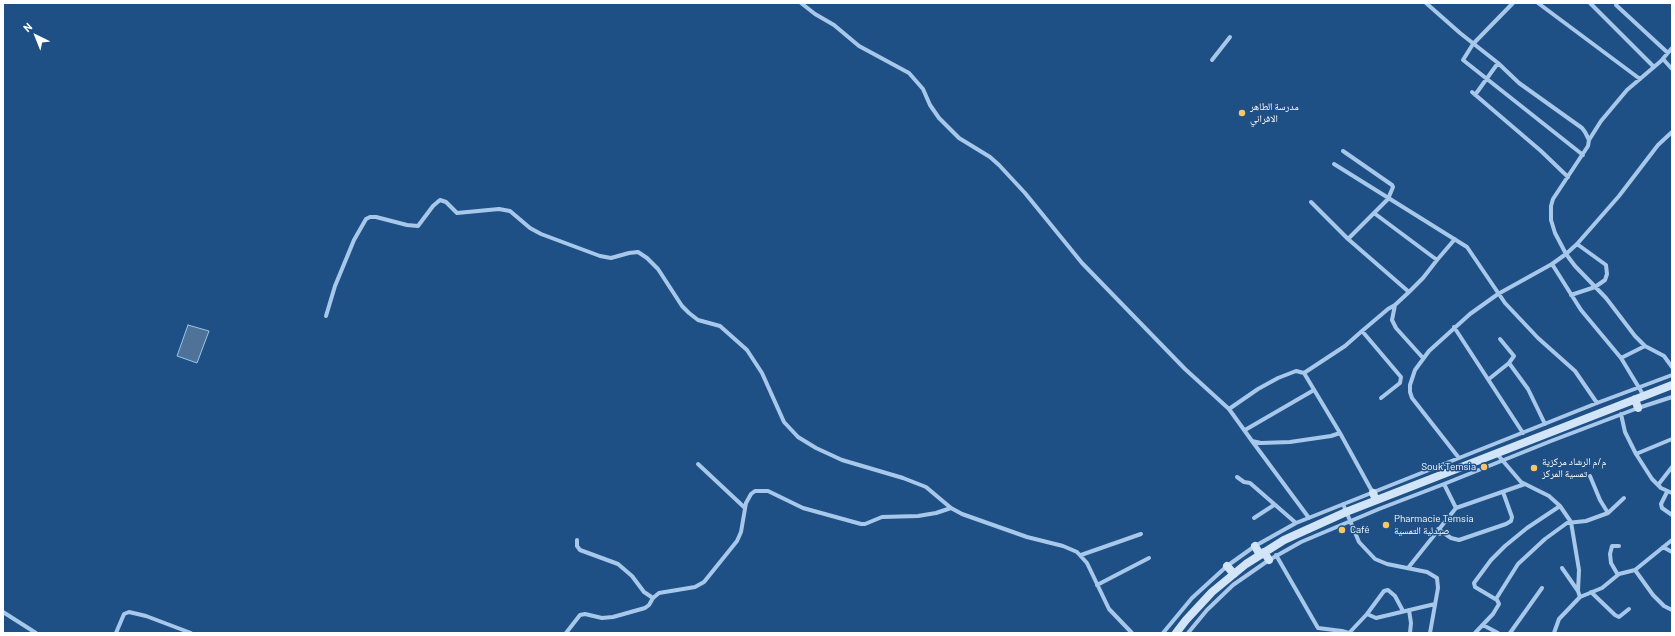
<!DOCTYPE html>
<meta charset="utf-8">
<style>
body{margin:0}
#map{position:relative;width:1675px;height:636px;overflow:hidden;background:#1f5085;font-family:Barlow,sans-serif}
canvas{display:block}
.frame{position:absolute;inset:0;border:4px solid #fff;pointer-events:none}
.north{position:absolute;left:16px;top:16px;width:40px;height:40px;-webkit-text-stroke:3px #1f5085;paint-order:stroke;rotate:317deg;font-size:11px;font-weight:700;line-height:16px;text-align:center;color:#fff}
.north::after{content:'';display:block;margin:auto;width:14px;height:18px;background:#fff;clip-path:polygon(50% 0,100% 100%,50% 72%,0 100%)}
</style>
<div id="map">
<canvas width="1675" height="636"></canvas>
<div class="frame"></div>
<div class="north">N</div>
</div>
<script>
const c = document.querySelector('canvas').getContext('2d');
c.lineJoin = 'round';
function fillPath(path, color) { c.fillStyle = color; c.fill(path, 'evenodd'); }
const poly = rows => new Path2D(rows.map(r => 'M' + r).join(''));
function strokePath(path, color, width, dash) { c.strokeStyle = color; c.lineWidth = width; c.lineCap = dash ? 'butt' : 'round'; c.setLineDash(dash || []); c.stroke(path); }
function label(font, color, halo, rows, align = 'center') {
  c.font = font + ' Barlow,"Noto Naskh Arabic",sans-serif'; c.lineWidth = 3; c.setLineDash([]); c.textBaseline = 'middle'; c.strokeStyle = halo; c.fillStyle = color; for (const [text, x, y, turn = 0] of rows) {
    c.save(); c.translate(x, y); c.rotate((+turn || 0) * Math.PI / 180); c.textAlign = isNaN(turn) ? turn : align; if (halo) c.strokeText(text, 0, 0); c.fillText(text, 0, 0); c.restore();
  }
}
const water = poly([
 [188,325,209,331,197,363,177,356,188,325]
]);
fillPath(water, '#4f7398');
strokePath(water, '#9ac4eb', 1);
strokePath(poly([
 [801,3,815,14,834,25,859,46,909,73,923,89,930,105,939,118,959,138,990,157,999,165,1025,193,1082,263,1185,369,1229,409,1252,441,1261,443,1290,442,1331,436,1340,433,1373,493],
 [1426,3,1460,33,1498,63,1519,83,1582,128,1585,132,1589,140,1588,146,1553,199,1551,206,1551,220,1555,233,1566,254,1575,266,1606,298,1635,336,1645,346,1664,356,1672,367],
 [1513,3,1473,44,1463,60,1583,155],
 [1538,3,1640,79],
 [1590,3,1654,67],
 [1616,5,1668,53],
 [1663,59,1672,69],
 [1212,60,1230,37],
 [1472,92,1541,151,1568,177],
 [1475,95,1498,63],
 [1589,140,1601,121,1627,90,1661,61,1672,48],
 [1334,164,1467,247,1505,303,1538,338,1575,371,1597,403],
 [1311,202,1348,239,1388,199,1393,187,1392,185,1343,151],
 [1374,213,1437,260,1455,239],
 [1348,239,1409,292,1395,305,1392,320,1396,328,1423,358],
 [1552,264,1581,310,1621,358,1644,396],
 [1409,292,1423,278,1437,260],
 [1571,295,1595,287,1605,280,1607,274,1606,265,1577,244],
 [326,316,335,286,354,240,366,219,370,217,376,217,407,225,418,226,433,206,440,200,446,202,457,213,499,209,510,211,530,228,541,234,600,256,611,258,629,253,638,252,647,258,658,269,682,306,689,313,698,320,720,326,747,350,762,373,784,422,798,437,816,448,842,460,903,478,926,487,951,508,962,514,1027,537,1063,546,1077,552,1087,563,1109,609,1132,633],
 [1454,327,1523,433],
 [1362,331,1388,309,1395,305],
 [1500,339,1514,356,1509,363],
 [1621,358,1645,346],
 [1304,373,1340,433],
 [1489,379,1509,363,1528,389,1545,424],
 [1229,409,1258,389,1278,378,1296,371,1304,373,1345,346,1362,331,1401,377,1400,383,1381,398],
 [1621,414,1625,432,1636,454,1652,479,1661,488,1672,493],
 [1245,430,1314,390],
 [1252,441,1309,518],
 [1497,454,1521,482,1549,496,1560,506,1571,522,1579,570,1578,591,1580,597],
 [1636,454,1672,439],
 [1459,458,1412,398,1410,392,1410,385,1415,370,1429,351,1470,314,1498,294,1552,264,1566,254,1577,244,1619,196,1658,145,1672,132],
 [698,464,745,508],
 [1590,476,1600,500,1608,513],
 [1237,477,1244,482,1250,483,1296,523],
 [1444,484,1456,508],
 [1658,485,1672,467],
 [1667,492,1661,504,1662,508,1672,515],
 [1343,504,1359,542,1375,559,1387,564,1427,572,1437,578,1438,588,1430,633],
 [1254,518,1274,505],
 [1438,529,1451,538,1459,540,1506,524,1511,521,1512,517,1503,492],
 [577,540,577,546,580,550,618,564,632,576,644,592,653,598],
 [1663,547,1672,552],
 [1081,555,1141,534],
 [1276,555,1318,628,1342,631,1349,633],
 [1408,568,1456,508,1525,484],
 [1562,568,1578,591],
 [1635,570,1653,595,1664,606,1672,610],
 [1618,575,1611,563,1610,554,1612,546,1619,546],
 [1097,585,1149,558],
 [1591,592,1615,615,1619,617,1629,609],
 [1496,599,1518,564,1545,539,1567,523,1586,521,1608,513,1624,498],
 [1409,610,1411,623,1410,633],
 [3,612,36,633],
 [1367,614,1384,591,1388,590,1395,596,1403,611],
 [1483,625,1498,633],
 [1350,632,1367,614,1376,618,1435,604],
 [116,633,124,614,129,612,146,616,191,633],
 [566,633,580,615,585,614,602,618,613,617,645,608,649,605,653,598,659,593,695,587,704,582,737,541,741,532,746,503,751,494,755,491,768,491,803,508,861,524,865,524,882,517,918,516,936,513,951,508],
 [1163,633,1192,598,1227,566,1255,546,1296,523,1597,403,1672,375],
 [1188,633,1207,610,1233,585,1269,560,1301,542,1379,509,1444,484,1551,441,1638,408,1672,397],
 [1475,633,1493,614,1499,604,1497,600,1475,587,1474,583,1491,560,1505,546,1527,528,1560,506],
 [1510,633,1542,588],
 [1554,633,1559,619,1580,597,1602,588,1619,574,1635,570,1672,540]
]), '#a7c8ea', 4);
strokePath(poly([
 [1635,399,1638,408],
 [1373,493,1376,500],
 [1255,546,1260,555],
 [1264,552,1269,560],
 [1227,566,1234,574],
 [1176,633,1186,620,1212,592,1246,564,1284,540,1346,512,1672,385]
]), '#d2e4f8', 8);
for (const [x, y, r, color] of [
 [1242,113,4,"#f8c666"],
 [1484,467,4,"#f8c666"],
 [1534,468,4,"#f8c666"],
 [1386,525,4,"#f8c666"],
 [1342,530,4,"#f8c666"]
]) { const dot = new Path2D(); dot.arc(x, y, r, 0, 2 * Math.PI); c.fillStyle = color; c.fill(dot); strokePath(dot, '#1f5085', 1.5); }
label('10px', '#fff', '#1f5085', [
 ["مدرسة الطاهر",1250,107],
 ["الافراني",1250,119],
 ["م/م الرشاد مركزية",1542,462],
 ["تمسية المركز",1542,474],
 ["Souk Temsia",1476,467,"right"],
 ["Pharmacie Temsia",1394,519],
 ["صيدلية التمسية",1394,531],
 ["Café",1350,530]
], 'left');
</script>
